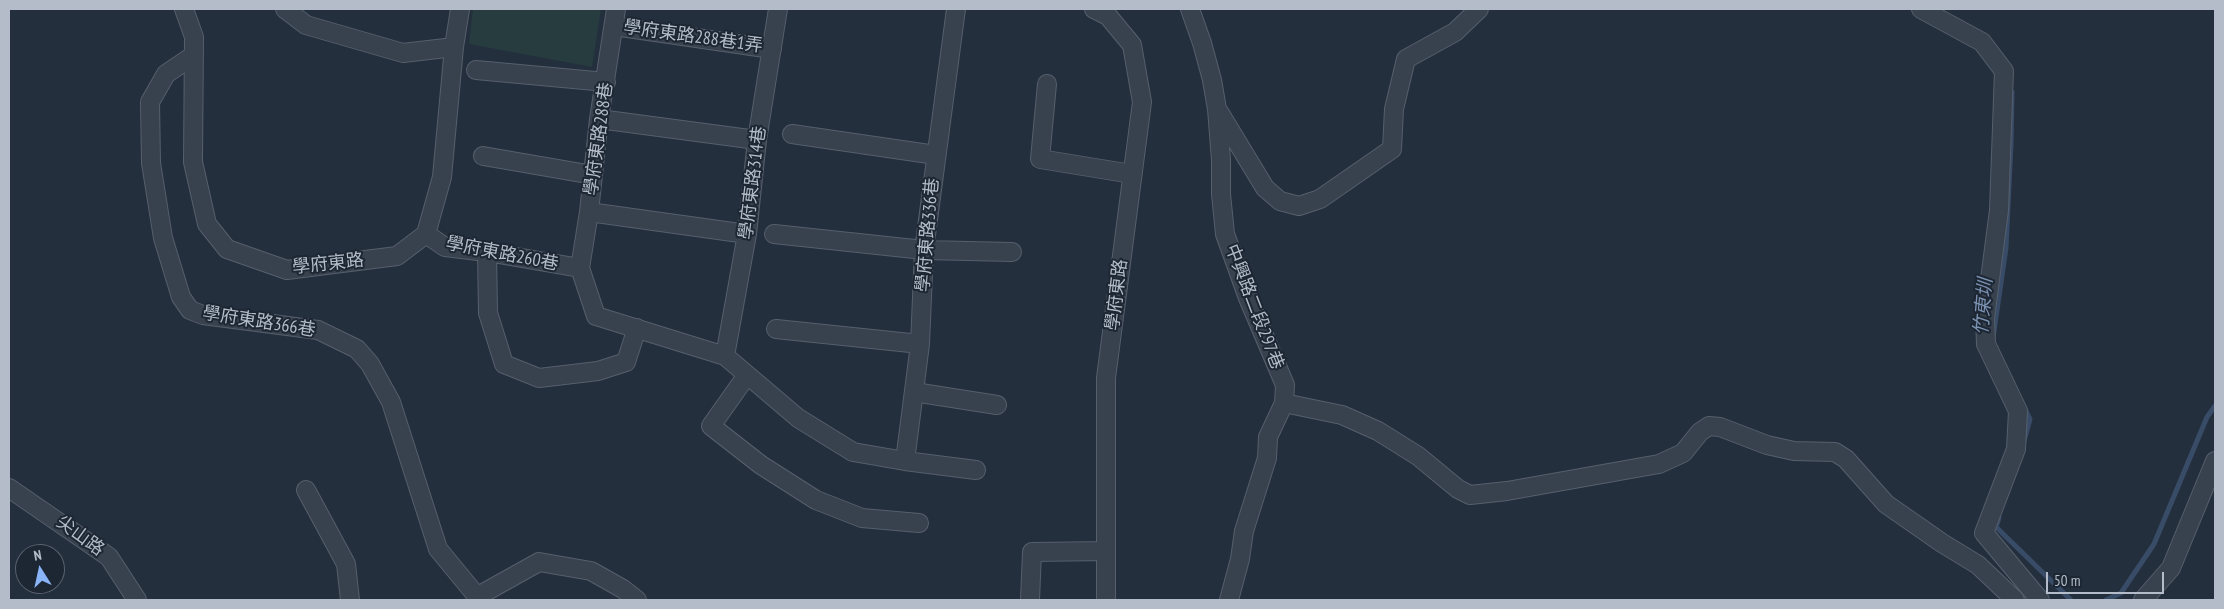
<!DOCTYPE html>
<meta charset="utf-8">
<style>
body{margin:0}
#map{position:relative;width:2224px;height:609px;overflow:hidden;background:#242f3e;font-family:"PT Sans Narrow",sans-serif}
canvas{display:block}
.frame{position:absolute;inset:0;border:10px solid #b4bcc9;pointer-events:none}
.north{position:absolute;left:15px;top:544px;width:50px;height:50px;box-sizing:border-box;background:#1d2633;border:1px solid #59626f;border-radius:50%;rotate:350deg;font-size:14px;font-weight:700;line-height:20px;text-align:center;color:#b4bcc9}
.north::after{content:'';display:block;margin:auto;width:18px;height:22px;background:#8ab4f8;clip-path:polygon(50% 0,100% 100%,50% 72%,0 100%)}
.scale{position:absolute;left:2046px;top:572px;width:118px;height:22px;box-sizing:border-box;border:2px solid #b4bcc9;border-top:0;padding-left:6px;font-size:15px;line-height:18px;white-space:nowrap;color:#b4bcc9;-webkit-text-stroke:4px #1d2633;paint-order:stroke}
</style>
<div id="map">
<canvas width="2224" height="609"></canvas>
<div class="frame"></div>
<div class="north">N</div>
<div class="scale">50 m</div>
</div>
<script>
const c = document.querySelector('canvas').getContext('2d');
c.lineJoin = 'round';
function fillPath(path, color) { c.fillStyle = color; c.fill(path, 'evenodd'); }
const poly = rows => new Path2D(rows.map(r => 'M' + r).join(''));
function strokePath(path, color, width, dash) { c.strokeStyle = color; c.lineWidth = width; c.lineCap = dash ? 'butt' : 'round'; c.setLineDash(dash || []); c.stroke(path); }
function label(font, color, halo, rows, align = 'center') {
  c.font = font + ' "PT Sans Narrow","Noto Sans TC",sans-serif'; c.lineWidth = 4; c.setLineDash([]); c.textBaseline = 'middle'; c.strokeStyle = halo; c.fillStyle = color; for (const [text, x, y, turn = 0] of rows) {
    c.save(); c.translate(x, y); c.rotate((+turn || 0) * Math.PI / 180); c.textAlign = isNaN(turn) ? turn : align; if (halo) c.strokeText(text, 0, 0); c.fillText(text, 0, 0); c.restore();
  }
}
fillPath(poly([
 [473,9,601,9,592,67,469,44]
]), '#263c3f');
strokePath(poly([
 [1993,338,2006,248,2011,144,2012,92],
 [2024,441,2030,419,2024,407],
 [1999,518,1996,527,2071,600],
 [2106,600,2121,593,2154,544,2207,417,2215,406]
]), '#394c67', 5);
const minor = poly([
 [184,9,194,37,193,162,207,224,227,249,287,270,397,256,426,234,442,177,454,47,403,53,306,25,285,9],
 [616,9,599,119,589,212,580,268,596,316,725,356,798,418,853,452,905,461,976,470],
 [1094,9,1108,16,1132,45,1142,102,1106,378,1106,600],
 [1190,9,1202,43,1212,80,1217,109,1221,160,1221,194,1225,234,1248,298,1285,385,1284,403,1268,437,1267,458,1244,531,1240,559,1229,600],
 [1921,9,1982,42,2004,71,1999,210,1985,318,1986,344,2018,411,2016,449,1984,533,2040,600],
 [614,26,772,49],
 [454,47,460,9],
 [194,55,166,74,150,102,151,163,163,238,181,297,190,310,203,315,318,330,357,349,370,364,391,402,438,549,480,600],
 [476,70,606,82],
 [1047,84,1040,159,1132,174],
 [1219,112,1265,188,1280,201,1299,206,1320,199,1392,149,1394,109,1406,59,1455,32,1479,9],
 [599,119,757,140],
 [792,134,936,155],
 [483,156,593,175],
 [589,212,747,234],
 [426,234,445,247,487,252,580,268],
 [774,234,924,250,1012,252],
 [487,252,488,313,504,364,539,378,598,371,626,362,637,328],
 [776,329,920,344],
 [725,356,747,234,757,140,778,9],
 [747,375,711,426,761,465,816,500,862,518,919,523],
 [914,392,997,405],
 [1284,403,1342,415,1378,431,1418,456,1458,489,1470,495,1507,491,1659,464,1683,453,1700,432,1709,426,1720,427,1767,445,1794,451,1835,452,1846,459,1886,504,1942,543,1978,565,2015,600],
 [905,461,920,344,924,250,956,9],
 [9,488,109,557,137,600],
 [306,490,346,564,350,600],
 [478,596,539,562,591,571,623,589,637,600],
 [1030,600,1032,552,1106,551],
 [2143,600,2171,568,2215,461]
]);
strokePath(minor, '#565f6c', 20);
strokePath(minor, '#38414e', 18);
label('18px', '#b4bcc9', '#1d2633', [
 ["學府東路288巷1弄",693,37,8],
 ["學府東路288巷",599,139,-82],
 ["學府東路314巷",753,183,-83],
 ["學府東路336巷",928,235,-85],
 ["學府東路260巷",502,254,11],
 ["學府東路",328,264,-6],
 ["學府東路",1117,295,-83],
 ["中興路二段297巷",1254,307,69],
 ["學府東路366巷",259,322,9],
 ["尖山路",80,536,36]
]);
label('italic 19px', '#7c92b1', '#1d2633', [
 ["竹東圳",1984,307,-85]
]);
</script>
